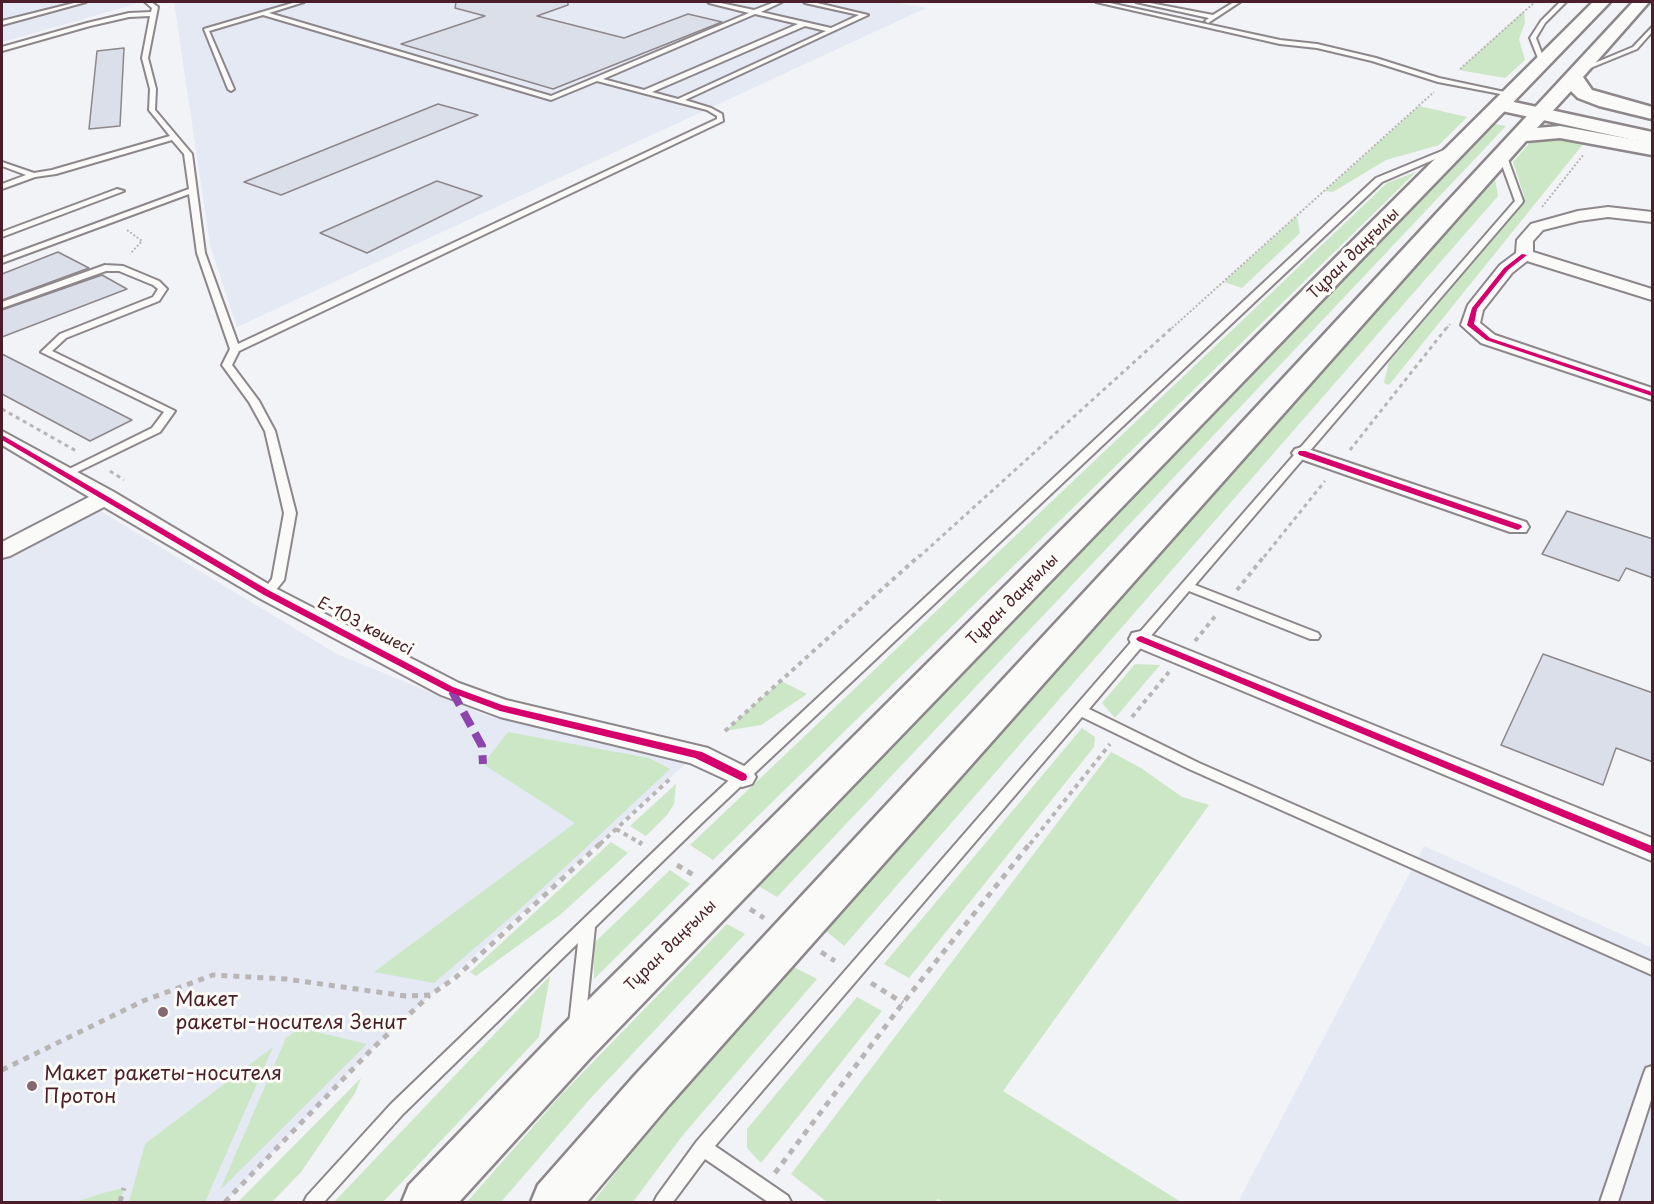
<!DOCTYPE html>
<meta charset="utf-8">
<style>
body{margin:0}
#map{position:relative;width:1654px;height:1204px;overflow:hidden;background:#f1f3f6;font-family:"Playpen Sans",sans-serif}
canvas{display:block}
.frame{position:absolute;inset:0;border:3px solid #4a1f2b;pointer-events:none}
</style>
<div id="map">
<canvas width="1654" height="1204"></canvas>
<div class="frame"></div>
</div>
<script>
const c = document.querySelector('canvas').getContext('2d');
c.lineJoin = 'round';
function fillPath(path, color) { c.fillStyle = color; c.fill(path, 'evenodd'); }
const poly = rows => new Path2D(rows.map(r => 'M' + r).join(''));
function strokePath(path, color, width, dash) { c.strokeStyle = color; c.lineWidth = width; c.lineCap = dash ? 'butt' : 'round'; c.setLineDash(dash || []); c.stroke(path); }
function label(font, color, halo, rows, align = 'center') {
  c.font = font + ' "Playpen Sans",sans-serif'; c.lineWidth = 6; c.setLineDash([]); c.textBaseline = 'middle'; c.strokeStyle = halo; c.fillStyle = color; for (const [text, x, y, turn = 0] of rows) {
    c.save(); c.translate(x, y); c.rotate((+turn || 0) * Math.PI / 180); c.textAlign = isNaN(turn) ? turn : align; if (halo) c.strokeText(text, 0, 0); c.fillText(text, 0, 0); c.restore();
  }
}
fillPath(poly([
 [2,2,135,2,136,4,2,42],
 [174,2,894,2,926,8,237,327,210,245],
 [97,509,337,654,491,717,695,755,374,1047,225,1202,2,1202,2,559],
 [1424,846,1652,948,1652,1202,1238,1202]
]), '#e4e9f4');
fillPath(poly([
 [1524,11,1525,23,1519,39,1525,60,1505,78,1459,70],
 [1419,106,1467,117,1439,145,1386,160,1333,192,1325,191],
 [1495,124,1506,126,777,897,757,885],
 [1553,136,1584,143,1389,385,1384,383,1389,362,1523,204,1524,196,1513,162,1534,138],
 [1416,172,713,860,690,845,1387,183],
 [1495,179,1498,196,844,946,826,931],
 [1297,216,1300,233,1242,288,1224,282],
 [1135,664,1160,665,1115,718,1102,703],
 [781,681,807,694,761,725,725,731],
 [1082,728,1095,737,1094,747,909,978,884,964],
 [508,732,649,758,670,769,520,909,434,983,374,972,575,823,483,764],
 [1111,752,1141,768,1182,797,1209,805,1003,1091,1181,1202,944,1202,938,1199,935,1202,827,1202,791,1174],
 [676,784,674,804,668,814,646,836,630,826],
 [611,842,628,853,560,915,476,976,470,972],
 [670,870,690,884,594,979,593,944],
 [727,924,745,934,589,1100,501,1202,467,1202,561,1095],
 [792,966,817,979,683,1135,633,1202,593,1202,658,1118],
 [550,976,539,1037,383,1202,334,1202],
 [857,997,882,1011,761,1163,747,1148,747,1129],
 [300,1028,367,1044,220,1190,286,1038],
 [273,1047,205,1202,129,1202,145,1144],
 [361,1078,355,1093,301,1172,272,1202,238,1202],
 [124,1188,120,1202,76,1202,103,1193]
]), '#cbe7c5');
const building = poly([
 [456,2,568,2,568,5,537,16,624,38,688,14,722,22,553,89,401,44,485,16,455,8,456,2],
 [124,48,120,126,89,129,97,51,124,48],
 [438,104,478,115,281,195,244,182,438,104],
 [437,181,482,196,367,253,320,233,437,181],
 [58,252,89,268,2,300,2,274,58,252],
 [102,275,127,289,2,337,2,310,102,275],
 [2,354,132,420,90,441,2,394,2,354],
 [1567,511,1653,539,1653,578,1626,568,1619,581,1542,554,1567,511],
 [1543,654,1653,693,1653,762,1616,748,1603,785,1501,745,1543,654]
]);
fillPath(building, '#dadfe9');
strokePath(building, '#8d868a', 1.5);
const lane = poly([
 [78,2,86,2,2,25,2,21,78,2],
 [145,2,151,2,158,7,148,58,156,89,155,110,192,154,205,253,238,344,717,119,717,116,707,110,597,81,551,100,263,15,209,31,234,89,231,91,228,89,204,29,296,2,304,2,269,13,551,96,749,13,709,3,708,2,716,2,754,10,775,2,782,2,761,12,831,28,859,15,805,3,804,2,813,2,868,15,685,100,711,108,722,114,723,121,239,351,232,365,259,401,275,431,296,513,284,580,271,596,267,597,261,593,272,579,284,513,265,431,249,402,222,365,230,349,197,253,189,194,2,263,2,258,189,189,184,154,172,140,56,174,35,177,2,189,2,184,26,175,2,166,2,162,34,173,52,170,170,136,149,110,150,89,142,58,150,16,129,17,90,26,2,51,2,47,87,23,129,13,151,12,152,8,145,2],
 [755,14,798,24,644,90,603,79,755,14],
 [805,26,826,31,678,99,652,92,805,26],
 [1096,2,1105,2,1280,40,1317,44,1376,58,1439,78,1514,94,1511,96,1438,82,1372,61,1317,48,1280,44,1096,2],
 [1136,2,1145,2,1213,15,1234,2,1240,2,1208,23,1205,21,1209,18,1136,2],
 [1560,2,1566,2,1545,23,1536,38,1545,62,1540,63,1530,38,1541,21,1560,2],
 [1652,27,1652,32,1637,49,1583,71,1578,70,1633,47,1652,27],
 [1449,148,1456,150,1382,182,706,819,595,927,585,1024,583,1029,577,1031,571,1029,569,1024,578,943,403,1114,324,1202,304,1202,307,1196,391,1104,696,811,1376,178,1449,148],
 [1499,152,1506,154,1523,201,1522,203,1195,585,1318,633,1320,636,1318,639,1310,639,1189,591,1089,709,1199,763,1652,962,1652,975,1189,769,1082,717,715,1146,788,1196,791,1202,768,1202,705,1159,673,1202,654,1202,657,1196,697,1141,1515,201,1498,154,1499,152],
 [117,189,124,191,2,237,2,232,117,189],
 [105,265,123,266,159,281,167,289,159,301,66,338,52,351,175,411,160,432,67,477,62,474,63,472,152,428,164,412,41,352,60,334,153,297,158,289,153,285,119,271,106,271,5,307,2,308,2,302,105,265],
 [1652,1066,1652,1097,1618,1202,1600,1202,1644,1073,1646,1068,1652,1066]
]);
const street = poly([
 [1608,207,1652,212,1652,222,1608,217,1579,221,1543,230,1533,241,1533,252,1652,289,1652,300,1527,261,1512,273,1483,310,1480,323,1495,335,1652,388,1652,400,1481,343,1461,325,1468,305,1500,265,1516,253,1517,240,1531,224,1578,211,1608,207],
 [2,431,114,492,275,588,459,683,506,700,708,748,752,770,756,777,752,784,742,787,690,763,500,717,441,695,259,598,104,507,10,556,2,558,2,542,89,497,2,445,2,431],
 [1302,447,1526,522,1529,527,1526,532,1510,532,1295,457,1292,453,1295,449,1302,447],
 [1141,631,1652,838,1652,861,1132,645,1129,639,1132,633,1141,631]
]);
const secondary = poly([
 [1500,99,1652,132,1652,144,1493,109,1491,105,1500,99]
]);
const primary = poly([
 [1593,2,1610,2,591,1057,459,1202,402,1202,409,1185,559,1029,1593,2],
 [1633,2,1649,2,1583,77,1592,90,1652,107,1652,119,1599,106,1578,98,1571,91,1537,128,1560,126,1652,143,1652,155,1560,138,1526,141,669,1105,587,1202,531,1202,538,1185,635,1075,1633,2]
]);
strokePath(lane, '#8d868a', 4);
strokePath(street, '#8d868a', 4);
strokePath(secondary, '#8d868a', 5);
strokePath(primary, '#8d868a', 5);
strokePath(poly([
 [1460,69,1535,2],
 [1542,207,1584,154],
 [127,230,142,241,130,254],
 [1172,328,1434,92],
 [1447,328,1450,324]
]), '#b9b5b5', 2, [2, 2]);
strokePath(poly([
 [2,409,78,452],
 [1350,450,1448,326],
 [110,471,124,480],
 [919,557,1174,326],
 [1264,557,1325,481]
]), '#b9b5b5', 3, [4, 4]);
strokePath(poly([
 [1237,590,1265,555],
 [1195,641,1217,614],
 [1132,717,1169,672],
 [725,731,920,555],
 [616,829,642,844],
 [600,844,671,778],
 [1030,844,1110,744]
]), '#b9b5b5', 4, [4.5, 4.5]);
strokePath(poly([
 [639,842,642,844],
 [677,865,695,876],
 [750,909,764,918],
 [821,952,835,961],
 [871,983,903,1003],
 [2,1070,143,1001,213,975,286,979,406,996,430,995,455,978,602,842],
 [775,1173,903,1003,1031,842],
 [120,1202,124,1188],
 [225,1202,374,1047,429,996]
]), '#b9b5b5', 5, [6, 6]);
fillPath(lane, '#fafaf9');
fillPath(street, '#fafaf9');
fillPath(secondary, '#fafaf9');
fillPath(primary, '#fafaf9');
strokePath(poly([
 [452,691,482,746,483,764]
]), '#8e44ad', 8, [16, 8]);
fillPath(poly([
 [1522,254,1527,255,1508,270,1477,309,1474,324,1490,338,1652,392,1652,396,1486,340,1468,326,1467,325,1472,308,1504,268,1522,254],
 [2,435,270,591,453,687,502,705,702,752,746,774,747,777,746,780,742,781,695,758,500,711,447,691,264,595,2,440,2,435],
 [1299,451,1305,451,1521,525,1522,527,1518,530,1515,529,1299,455,1298,453,1299,451],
 [1141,636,1652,846,1652,854,1138,641,1136,639,1138,637,1141,636]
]), '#d6006c');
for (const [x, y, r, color] of [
 [163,1012,6,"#846972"],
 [32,1086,6,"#846972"]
]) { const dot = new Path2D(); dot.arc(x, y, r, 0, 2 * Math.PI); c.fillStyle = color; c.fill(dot); strokePath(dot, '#fdfcf7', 2); }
label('16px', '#4a1f2b', '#fdfcf7', [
 ["Тұран даңғылы",1354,254,-45],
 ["Тұран даңғылы",1013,600,-45],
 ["Е-103 көшесі",365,627,28],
 ["Тұран даңғылы",671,946,-45]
]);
label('20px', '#4a1f2b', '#fdfcf7', [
 ["Макет",175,1000],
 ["ракеты-носителя Зенит",175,1023],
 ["Макет ракеты-носителя",44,1074],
 ["Протон",44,1097]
], 'left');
</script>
